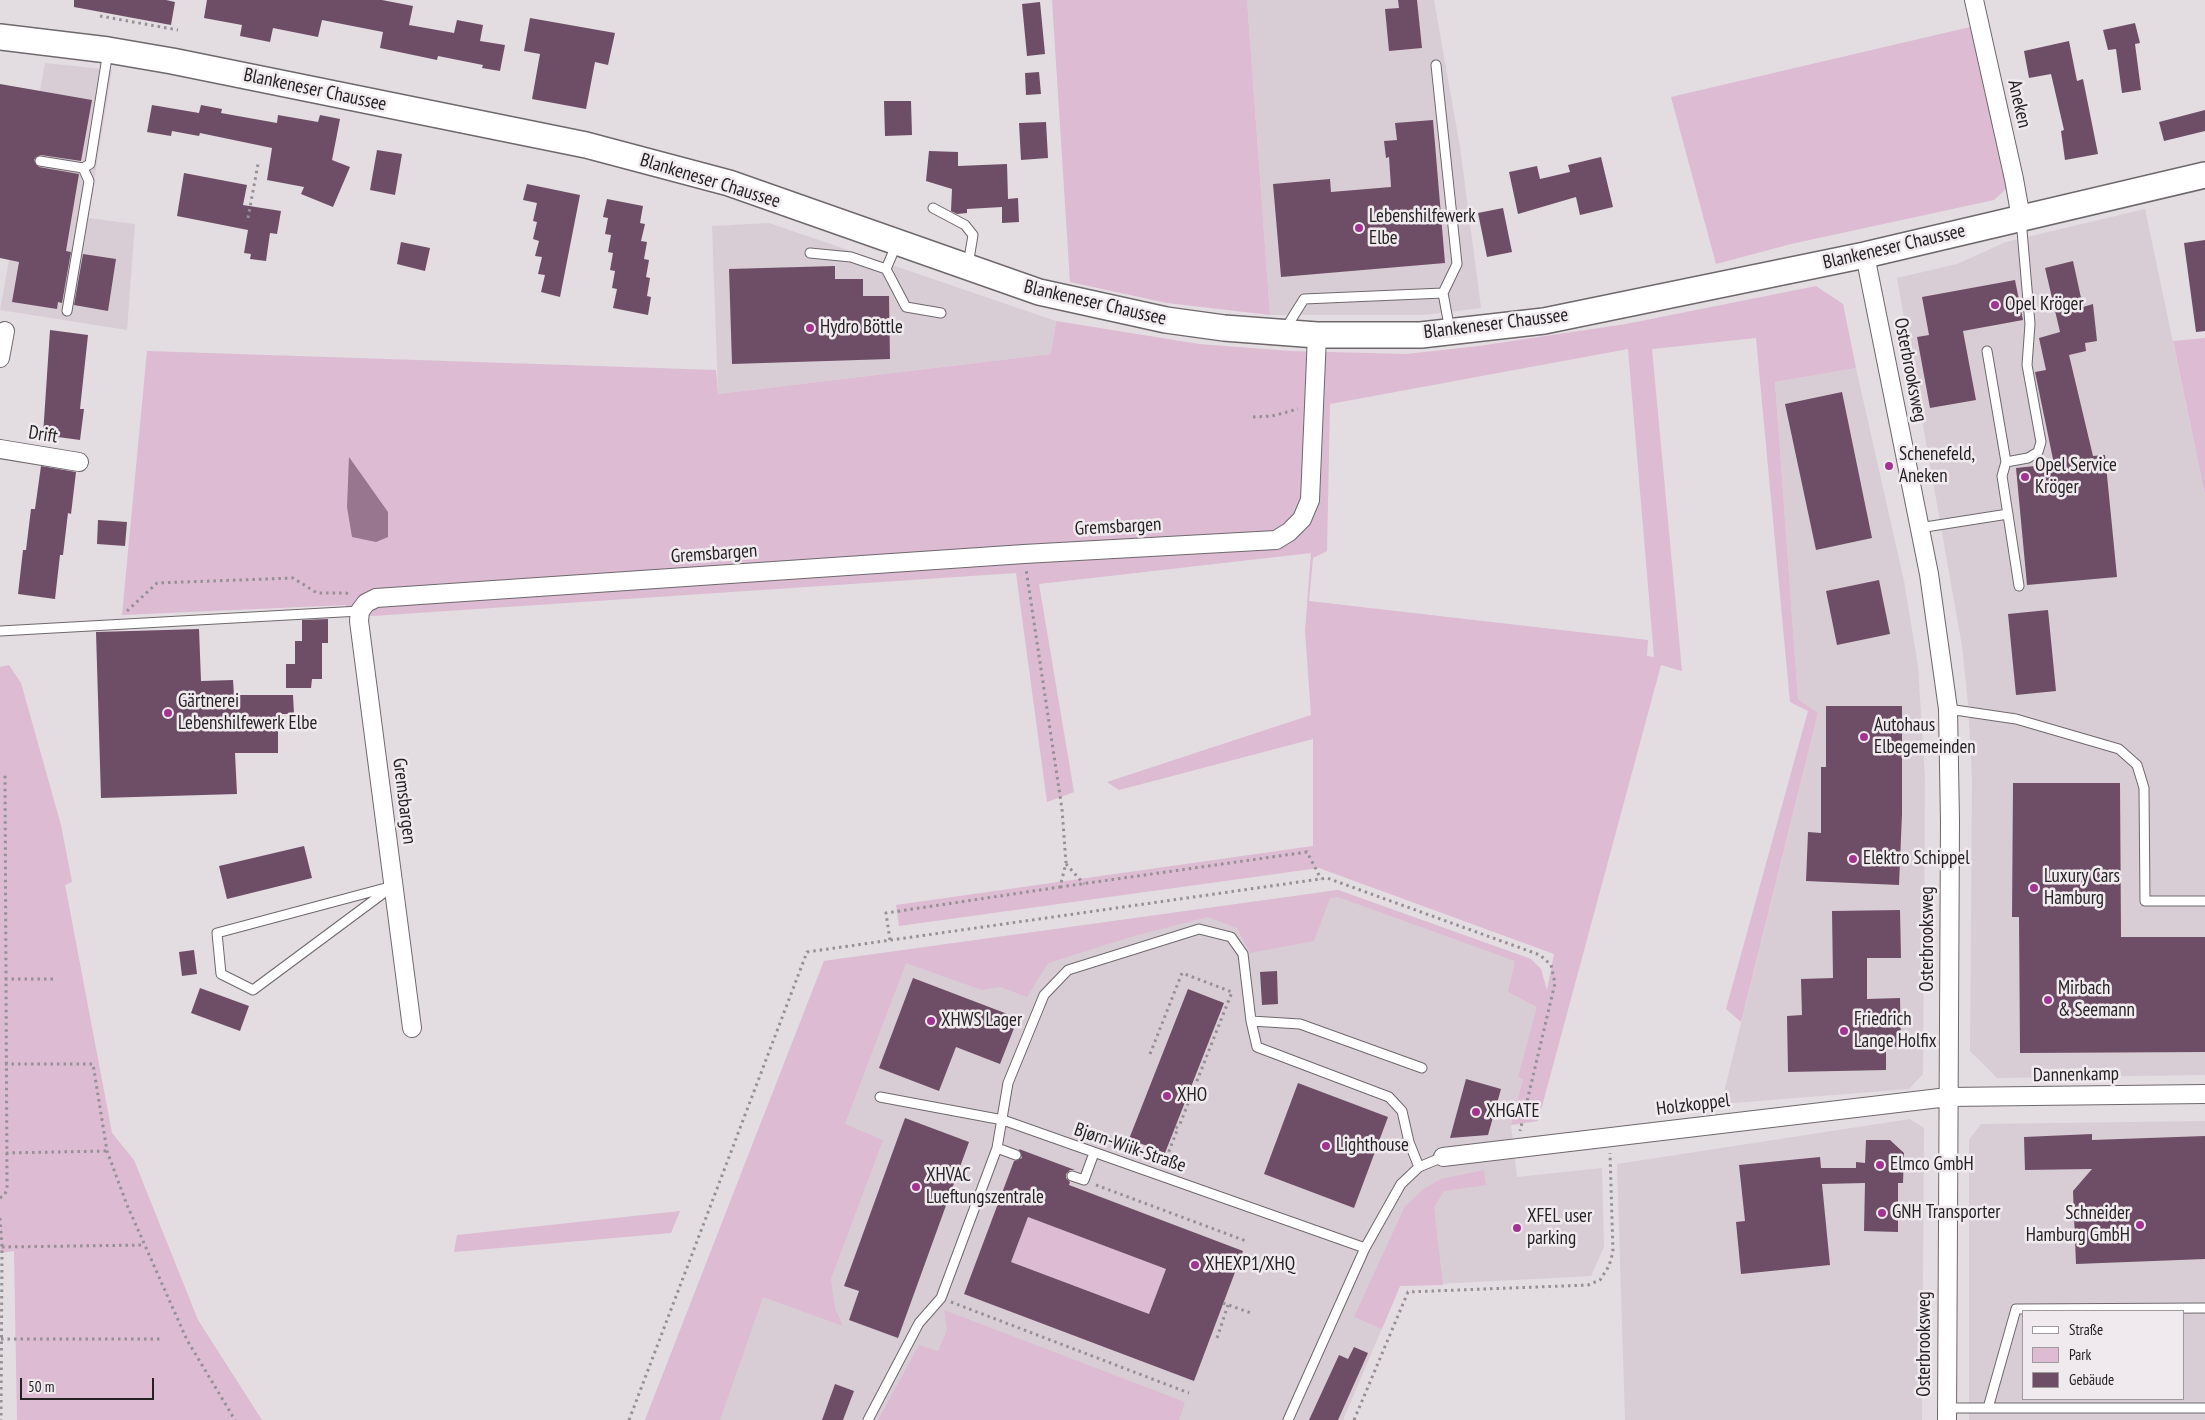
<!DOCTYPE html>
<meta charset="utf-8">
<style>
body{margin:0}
#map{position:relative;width:2205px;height:1420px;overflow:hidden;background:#e3dce1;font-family:"PT Sans Narrow",sans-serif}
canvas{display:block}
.legend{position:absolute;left:2022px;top:1310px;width:162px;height:90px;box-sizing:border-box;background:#f0eaee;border:1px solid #9f9a9d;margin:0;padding:6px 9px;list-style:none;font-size:15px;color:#252224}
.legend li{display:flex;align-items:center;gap:10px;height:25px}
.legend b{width:25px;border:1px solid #9f9a9d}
.scale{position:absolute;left:20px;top:1378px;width:134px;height:22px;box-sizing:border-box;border:2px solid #252224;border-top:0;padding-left:6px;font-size:15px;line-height:18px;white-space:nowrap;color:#252224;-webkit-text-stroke:4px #f0eaee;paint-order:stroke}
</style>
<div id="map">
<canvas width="2205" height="1420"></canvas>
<ul class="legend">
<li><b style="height:6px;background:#fff"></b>Straße</li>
<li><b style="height:14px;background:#dcbbd3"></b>Park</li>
<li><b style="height:14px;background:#6e4e66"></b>Gebäude</li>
</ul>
<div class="scale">50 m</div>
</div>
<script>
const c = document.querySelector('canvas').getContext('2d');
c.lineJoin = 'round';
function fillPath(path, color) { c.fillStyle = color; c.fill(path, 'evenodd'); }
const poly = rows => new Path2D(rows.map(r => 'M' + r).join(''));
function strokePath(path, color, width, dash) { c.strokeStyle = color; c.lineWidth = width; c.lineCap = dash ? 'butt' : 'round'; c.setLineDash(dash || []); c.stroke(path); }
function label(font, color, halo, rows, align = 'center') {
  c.font = font + ' "PT Sans Narrow",sans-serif'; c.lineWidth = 5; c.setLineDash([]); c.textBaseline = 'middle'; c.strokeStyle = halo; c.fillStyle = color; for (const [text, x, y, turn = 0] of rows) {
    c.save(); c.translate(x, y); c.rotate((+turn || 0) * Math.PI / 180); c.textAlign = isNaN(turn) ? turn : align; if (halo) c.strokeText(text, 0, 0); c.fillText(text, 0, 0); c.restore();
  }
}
fillPath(poly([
 [1247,0,1434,0,1460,147,1481,308,1424,315,1270,315],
 [45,63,112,70,88,218,135,224,127,330,0,310],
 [2145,209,2205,495,2205,1075,1997,1078,1970,1051,1972,778,1968,703,1962,646,1897,278,1957,264,2006,242],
 [769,223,1056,321,1051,354,718,394,712,226],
 [1856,368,1904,581,1918,666,1925,777,1923,1074,1909,1089,1721,1104,1818,713,1798,699,1775,382],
 [1338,890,1531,959,1541,969,1546,992,1511,1125,1517,1177,1602,1168,1604,1247,1591,1276,1400,1286,1343,1420,645,1420,824,961],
 [1910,1119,1924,1128,1922,1420,1625,1420,1617,1164],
 [2205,1121,2205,1420,1969,1420,1969,1140,1981,1124],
 [2024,1311,2184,1311,2184,1399,2024,1399]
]), '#d9cdd5');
fillPath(poly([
 [1052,0,1247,0,1270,315,1167,303,1070,282],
 [1970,27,2007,188,1994,200,1791,244,1716,264,1671,97],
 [1816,286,1843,304,1856,368,1775,382,1798,699,1818,713,1741,1022,1726,1009,1808,711,1790,702,1756,338,1652,349,1682,671,1661,665,1538,1121,1511,1125,1523,1079,1518,1077,1537,1007,1508,992,1515,961,1338,897,1330,898,1314,941,1250,953,1237,928,1208,917,1134,936,1048,963,1027,997,1000,987,982,990,906,963,845,1124,883,1140,831,1279,835,1309,843,1326,763,1297,720,1420,645,1420,824,961,1338,890,1531,959,1541,969,1547,990,1554,954,1319,868,899,926,896,905,1313,846,1313,739,1119,790,1107,782,1311,715,1305,631,1311,553,1039,584,1074,792,1047,802,1016,573,372,616,347,616,346,605,122,615,147,351,716,370,718,394,1051,354,1056,321,1199,344,1290,351,1406,354,1479,346,1626,324],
 [1628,349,1654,657,1647,656,1648,640,1309,601,1313,558,1327,551,1330,404],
 [2205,338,2205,495,2173,341],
 [9,665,21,683,61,825,72,882,65,885,67,895,112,1133,134,1160,198,1320,262,1420,17,1420,14,1251,0,1253,0,667],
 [1484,1170,1486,1185,1444,1191,1434,1207,1443,1285,1400,1286,1382,1329,1354,1317,1405,1206,1425,1188,1441,1179],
 [680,1211,671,1233,454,1252,457,1235],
 [1028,1217,1166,1269,1149,1314,1011,1262],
 [944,1310,1185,1402,1179,1420,878,1420,919,1345,938,1351,947,1330]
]), '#dcbbd3');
fillPath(poly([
 [349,457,388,512,388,537,376,542,352,537,347,507]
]), '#997690');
fillPath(poly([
 [74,0,166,0,175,2,171,25,74,7],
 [207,0,382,0,413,6,409,25,454,33,457,20,483,25,480,41,505,45,500,71,482,68,483,65,438,56,437,60,380,48,383,32,322,20,318,37,273,28,270,42,240,36,242,25,204,18],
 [1398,0,1417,0,1422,48,1389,51,1385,9,1399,8],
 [1040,2,1045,54,1027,56,1022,4],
 [530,18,615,33,608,65,595,62,586,109,532,99,540,54,524,51],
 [2135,23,2140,43,2135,44,2141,90,2122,93,2116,49,2108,50,2103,30],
 [2069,41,2077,81,2083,79,2098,154,2065,160,2061,131,2064,130,2051,74,2029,78,2024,51],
 [1039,72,1041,94,1026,95,1025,73],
 [0,84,92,100,81,161,41,155,36,157,34,160,39,167,79,174,66,251,71,252,62,303,58,302,57,309,12,302,19,262,0,258],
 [884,101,911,101,912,135,885,136],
 [152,105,199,113,201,105,222,109,221,113,277,123,278,115,318,122,320,115,340,119,332,160,350,167,333,207,301,194,304,187,267,180,272,148,200,133,199,136,172,131,171,136,147,132],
 [2205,110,2205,131,2164,141,2159,122],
 [1433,120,1445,263,1281,277,1273,184,1330,179,1331,192,1391,187,1389,157,1386,158,1384,141,1397,140,1395,123],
 [1046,122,1048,158,1021,160,1019,123],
 [377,150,402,154,395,195,370,190],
 [929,151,958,152,958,166,1007,164,1008,199,1018,198,1019,222,1002,223,1002,207,967,209,967,213,957,214,951,211,952,189,926,181],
 [1601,157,1613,207,1580,215,1576,197,1518,214,1509,172,1537,166,1540,179,1570,172,1568,165],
 [184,173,247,185,243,205,281,211,277,234,270,233,266,261,250,259,251,254,244,253,248,230,177,216],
 [527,184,580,195,560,297,541,292,545,275,538,274,542,257,535,256,539,241,533,239,537,222,533,221,537,203,523,200],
 [607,199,643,206,640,223,645,224,641,241,647,242,644,259,649,260,646,277,650,278,647,296,651,297,648,315,613,308,617,289,612,288,615,271,610,270,613,253,608,252,611,235,605,234,608,218,603,217],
 [1503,208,1512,252,1487,257,1478,213],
 [2205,240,2205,331,2196,332,2184,243],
 [401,242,430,248,425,271,397,264],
 [83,254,116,259,108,311,74,305],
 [2073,261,2083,307,2093,304,2097,341,2085,343,2086,351,2069,355,2093,456,2105,455,2117,577,2027,585,2016,468,2054,464,2035,372,2046,370,2039,338,2060,332,2045,268],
 [835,266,835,279,863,279,863,296,889,296,890,359,732,364,729,269],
 [2015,280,2023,320,1963,331,1976,400,1930,408,1917,337,1929,335,1922,297],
 [50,330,88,335,80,409,84,409,80,440,43,435],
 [1842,392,1872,538,1816,550,1785,404],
 [41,466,76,472,71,514,68,513,63,555,60,555,55,599,18,594,23,550,26,550,31,509,35,509],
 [98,520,127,522,125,546,97,544],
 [1879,580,1890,634,1837,645,1826,591],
 [2048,610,2056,691,2016,695,2008,614],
 [328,619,328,643,322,643,322,679,312,679,311,688,286,688,286,664,295,664,295,641,302,641,302,620],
 [199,629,201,681,233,680,234,695,293,695,294,714,278,714,278,753,235,753,237,794,101,798,96,632],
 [1826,706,1902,706,1902,814,1899,885,1806,881,1808,832,1821,833,1821,767,1826,767],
 [2013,783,2120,783,2121,937,2205,937,2205,1052,2020,1053,2019,917,2012,917],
 [304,846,312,878,227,899,219,866],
 [1900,910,1901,958,1867,958,1867,999,1900,998,1901,1047,1886,1047,1886,1070,1788,1072,1787,1016,1802,1015,1801,979,1833,978,1832,911],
 [194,950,197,974,182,976,179,952],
 [1277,971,1278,1004,1262,1005,1260,972],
 [913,978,1018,1018,1000,1064,956,1047,939,1091,879,1068],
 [200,988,249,1006,240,1031,191,1013],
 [1188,989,1224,1003,1165,1153,1129,1139],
 [1466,1079,1501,1089,1488,1135,1450,1138],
 [1298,1083,1388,1117,1354,1208,1264,1174],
 [905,1118,969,1142,898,1338,849,1320,859,1291,844,1286],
 [2092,1134,2092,1140,2205,1136,2205,1259,2076,1264,2073,1191,2092,1169,2025,1170,2024,1137],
 [1866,1140,1890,1140,1904,1153,1903,1183,1898,1183,1898,1232,1864,1231,1865,1183,1822,1184,1830,1265,1741,1274,1736,1222,1745,1221,1739,1165,1820,1157,1821,1168,1856,1168,1856,1162,1865,1163],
 [1019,1149,1075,1170,1070,1170,1066,1174,1066,1178,1070,1182,1069,1185,1243,1251,1194,1381,964,1294,1014,1161,1022,1158],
 [1028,1217,1166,1269,1149,1314,1011,1262],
 [1354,1347,1368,1353,1338,1420,1309,1420,1339,1355,1348,1359],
 [835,1384,854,1391,843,1420,822,1420]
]), '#6e4e66');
const service = poly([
 [1436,65,1457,264,1443,293],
 [40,161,83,168,90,164,108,51],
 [933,208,965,225,973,235,968,265],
 [810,253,851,257,886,269,906,307,941,313],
 [886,269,897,243],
 [67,311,89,181,83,168],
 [1284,331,1304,299,1443,293,1450,331],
 [1987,351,2006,462,2002,476,2019,586],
 [2006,462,2028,458,2038,452,2041,442,2027,365,2030,324,2021,219],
 [1919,528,2008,514],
 [0,631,360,611],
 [1948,709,2016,719,2119,749,2137,765,2144,788,2145,901,2205,901],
 [393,886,253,990,221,974,217,933,393,886],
 [1251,1021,1257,1047,1389,1097,1402,1111,1409,1142,1419,1167],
 [880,1097,1003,1120,1365,1248],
 [997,1148,1016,1155],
 [1072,1176,1084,1180,1094,1153],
 [1947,1408,2205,1408],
 [1988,1408,2016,1309,2205,1308],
 [868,1420,919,1323,941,1298,997,1148,1008,1083,1044,995,1068,970,1199,929,1231,937,1243,954,1251,1021,1300,1024,1422,1068],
 [1288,1420,1365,1248,1401,1184,1419,1167,1443,1157]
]);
const minor = poly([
 [1974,0,2014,179,2021,218],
 [1865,255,1929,574,1948,709,1950,821,1947,1420],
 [0,358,5,331],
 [0,449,79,462],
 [412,1028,359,621,360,611,366,603,376,598,1024,554,1276,540,1289,532,1302,519,1310,500,1317,335],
 [1443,1157,1948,1097,2205,1094]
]);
const secondary = poly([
 [0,37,108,50,172,61,586,145,729,183,1039,292,1166,320,1224,328,1317,335,1421,335,1544,321,1865,255,2205,175]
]);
strokePath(service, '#6e686c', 11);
strokePath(minor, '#6e686c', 20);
strokePath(secondary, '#6e686c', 28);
strokePath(poly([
 [100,16,178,30],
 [248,218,258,164],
 [1253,417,1272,416,1298,409],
 [127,611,157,583,293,578,317,593,346,593,350,595],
 [1066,864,1084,884],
 [1060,887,1307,852,1321,879],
 [890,940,886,913,1060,887,1066,863,1062,809,1026,569],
 [5,979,53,979],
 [1150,1054,1182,973,1232,992,1180,1124,1175,1129],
 [5,1064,93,1064,107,1151,127,1205,187,1340,235,1420],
 [6,1153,107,1151],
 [1164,1164,1178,1128],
 [1096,1185,1246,1241],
 [0,1198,5,1194,7,1188,5,773],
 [0,1218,2,1247,1,1420],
 [2,1247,144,1245],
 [951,1302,1189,1393],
 [1223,1303,1251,1313],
 [1217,1338,1228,1305],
 [1,1339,162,1339],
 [629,1420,807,952,1327,878,1540,955,1551,965,1555,983,1520,1131],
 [1354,1420,1408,1292,1588,1285,1600,1280,1609,1266,1613,1252,1610,1153]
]), '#959094', 3, [2.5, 4]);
strokePath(service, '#fff', 9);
strokePath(minor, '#fff', 18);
strokePath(secondary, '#fff', 25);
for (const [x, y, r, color] of [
 [1359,228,5,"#a33390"],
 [1995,305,5,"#a33390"],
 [810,328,5,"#a33390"],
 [1889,466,5,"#a33390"],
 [2025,477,5,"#a33390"],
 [168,713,5,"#a33390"],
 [1864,737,5,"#a33390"],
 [1853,859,5,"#a33390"],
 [2034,888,5,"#a33390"],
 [2048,1000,5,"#a33390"],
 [931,1021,5,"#a33390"],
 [1844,1031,5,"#a33390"],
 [1167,1096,5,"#a33390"],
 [1476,1112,5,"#a33390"],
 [1326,1146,5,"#a33390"],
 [1880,1165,5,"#a33390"],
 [916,1187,5,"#a33390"],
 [1882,1213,5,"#a33390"],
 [2140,1225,5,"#a33390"],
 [1517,1228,5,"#a33390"],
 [1195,1265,5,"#a33390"]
]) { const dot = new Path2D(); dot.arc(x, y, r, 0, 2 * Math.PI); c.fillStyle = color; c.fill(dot); strokePath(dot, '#f0eaee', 2); }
label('19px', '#252224', '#f0eaee', [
 ["Blankeneser Chaussee",315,90,12],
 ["Aneken",2019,104,77],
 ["Blankeneser Chaussee",710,181,17],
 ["Blankeneser Chaussee",1894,247,-13],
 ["Blankeneser Chaussee",1095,303,13],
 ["Blankeneser Chaussee",1496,324,-7],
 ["Osterbrooksweg",1910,370,79],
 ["Drift",43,435,9],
 ["Gremsbargen",1118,527,-3],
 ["Gremsbargen",714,554,-4],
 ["Gremsbargen",404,801,83],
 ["Osterbrooksweg",1928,939,-90],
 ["Dannenkamp",2076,1075,-1],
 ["Holzkoppel",1693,1105,-7],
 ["Bjørn-Wiik-Straße",1130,1148,19],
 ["Osterbrooksweg",1925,1344,-90]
]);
label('19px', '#252224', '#f0eaee', [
 ["Lebenshilfewerk",1369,217],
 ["Elbe",1369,239],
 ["Opel Kröger",2005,305],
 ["Hydro Böttle",820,328],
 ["Schenefeld,",1899,455],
 ["Aneken",1899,477],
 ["Opel Service",2035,466],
 ["Kröger",2035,488],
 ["Gärtnerei",178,702],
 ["Lebenshilfewerk Elbe",178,724],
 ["Autohaus",1874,726],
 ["Elbegemeinden",1874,748],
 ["Elektro Schippel",1863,859],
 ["Luxury Cars",2044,877],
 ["Hamburg",2044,899],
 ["Mirbach",2058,989],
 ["& Seemann",2058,1011],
 ["Friedrich",1854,1020],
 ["Lange Holfix",1854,1042],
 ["XHWS Lager",941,1021],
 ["XHO",1177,1096],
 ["XHGATE",1486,1112],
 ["Lighthouse",1336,1146],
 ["Elmco GmbH",1890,1165],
 ["XHVAC",926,1176],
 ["Lueftungszentrale",926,1198],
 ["GNH Transporter",1892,1213],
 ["Schneider",2130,1214,"right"],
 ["Hamburg GmbH",2130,1236,"right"],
 ["XFEL user",1527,1217],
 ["parking",1527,1239],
 ["XHEXP1/XHQ",1205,1265]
], 'left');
</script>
